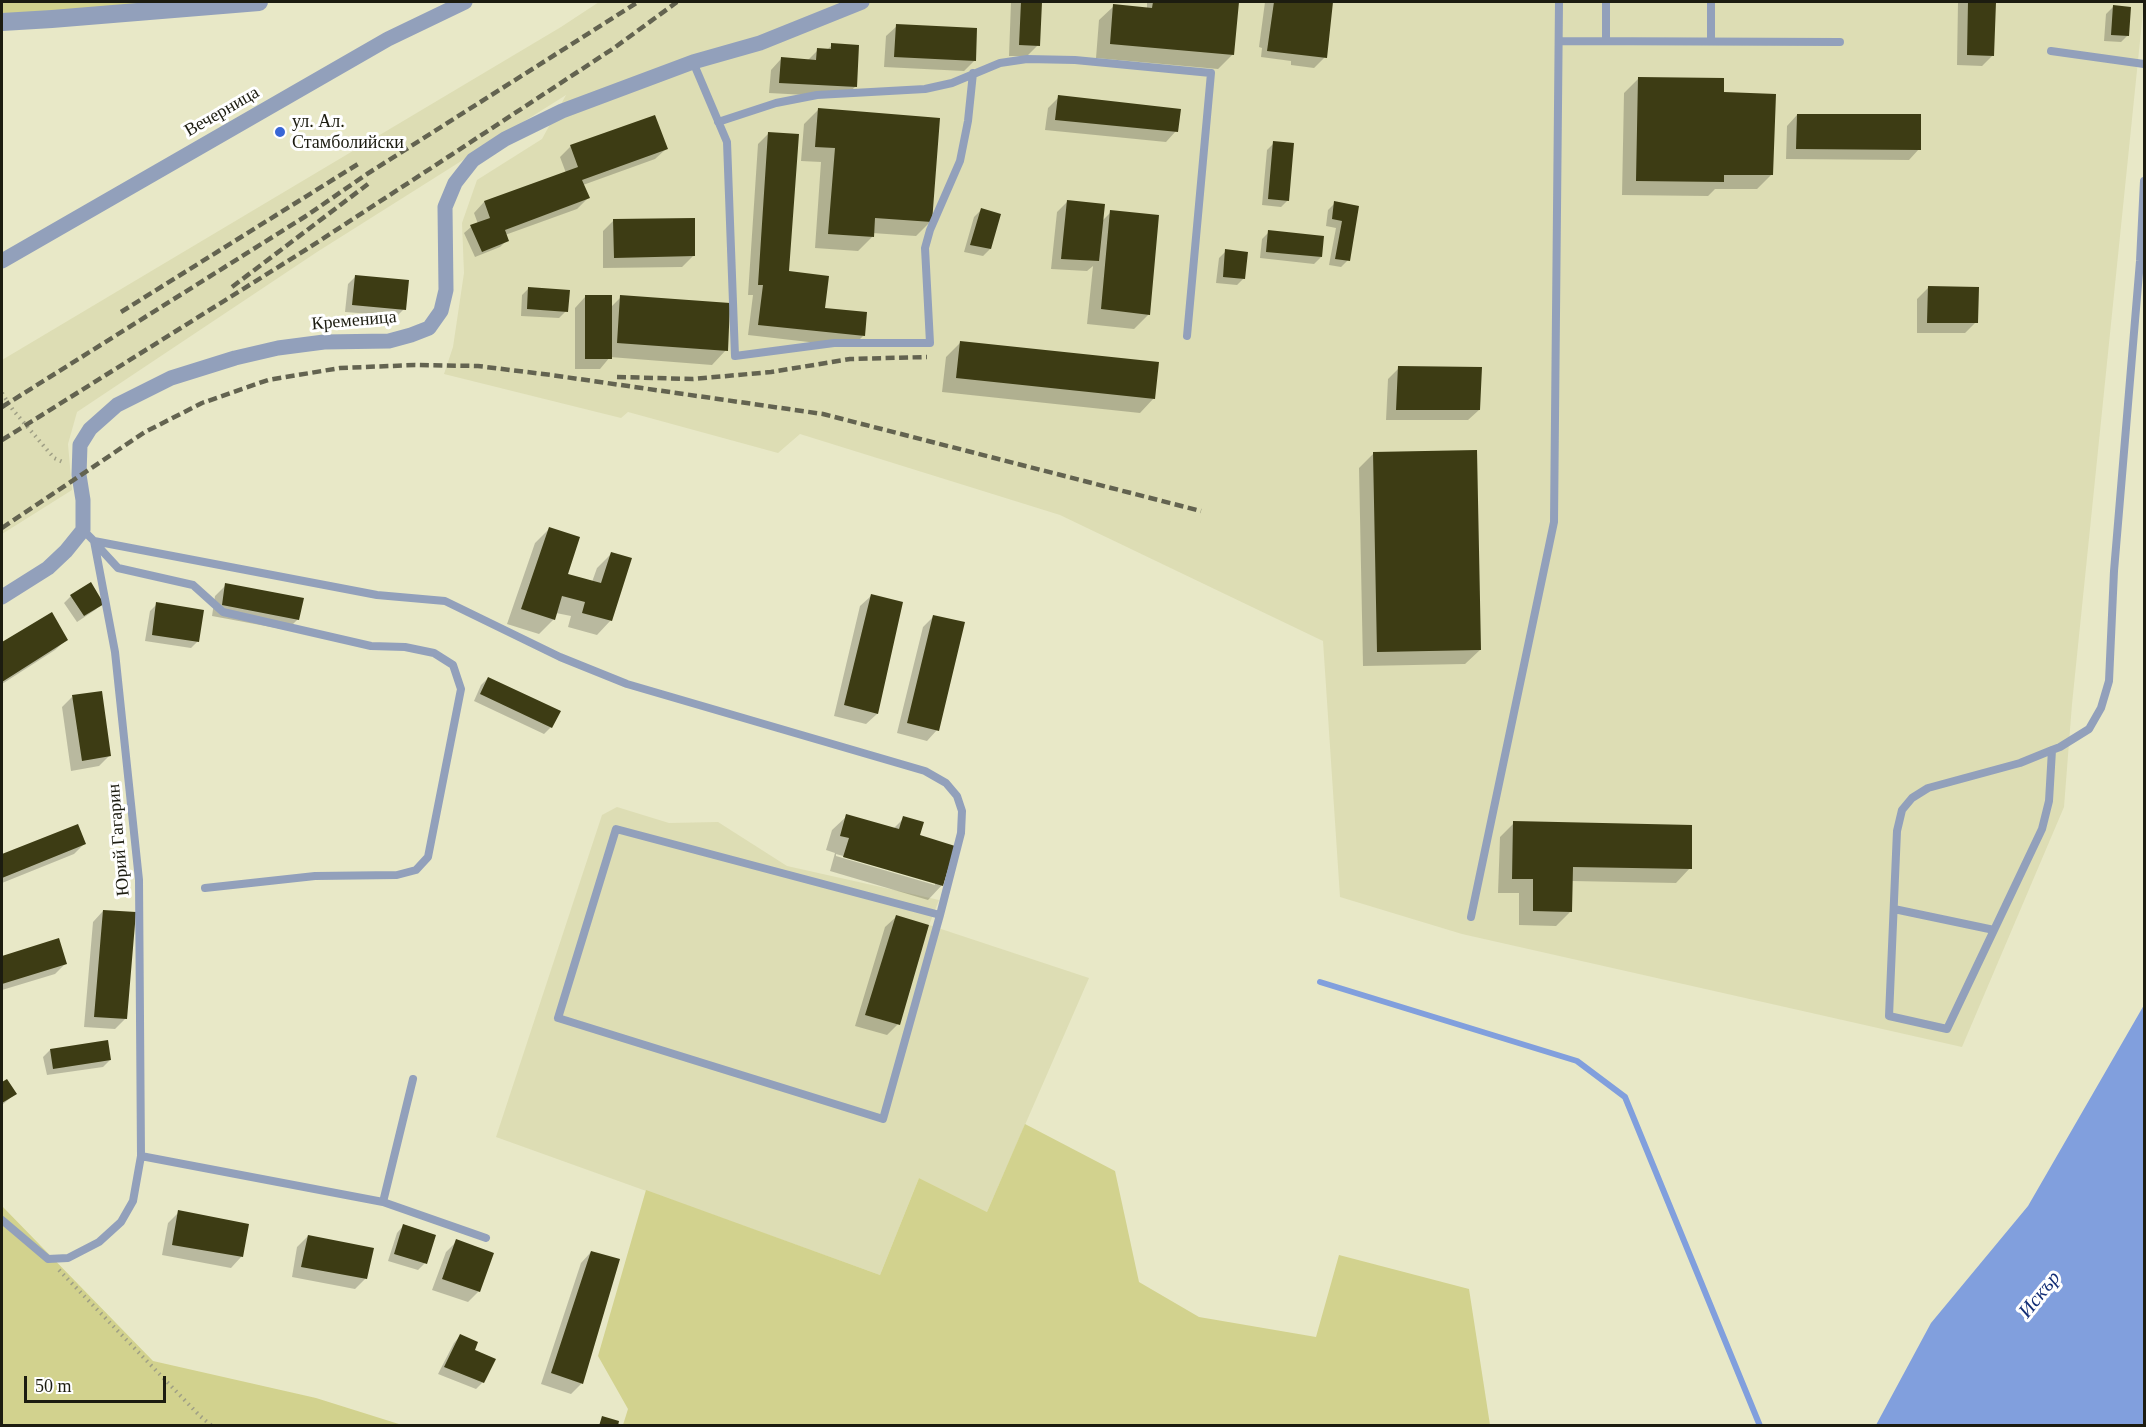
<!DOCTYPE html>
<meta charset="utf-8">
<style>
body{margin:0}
#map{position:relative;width:2146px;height:1427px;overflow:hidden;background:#e8e8c7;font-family:"Times New Roman",serif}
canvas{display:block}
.frame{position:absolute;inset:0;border:3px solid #1c1c10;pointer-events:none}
.scale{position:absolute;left:24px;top:1376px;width:142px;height:27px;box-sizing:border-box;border:3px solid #1c1c10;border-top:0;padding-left:8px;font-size:18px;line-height:21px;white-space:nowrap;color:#1c1c10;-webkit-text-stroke:4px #fff;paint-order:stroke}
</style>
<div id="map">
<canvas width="2146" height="1427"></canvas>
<div class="frame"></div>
<div class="scale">50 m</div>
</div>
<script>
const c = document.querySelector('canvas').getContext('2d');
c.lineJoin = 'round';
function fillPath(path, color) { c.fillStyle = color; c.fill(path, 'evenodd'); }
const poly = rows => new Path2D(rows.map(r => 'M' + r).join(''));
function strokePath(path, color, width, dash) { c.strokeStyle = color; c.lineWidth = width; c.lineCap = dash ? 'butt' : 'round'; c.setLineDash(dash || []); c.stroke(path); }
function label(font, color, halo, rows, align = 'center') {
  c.font = font + ' "Times New Roman",serif'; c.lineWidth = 6; c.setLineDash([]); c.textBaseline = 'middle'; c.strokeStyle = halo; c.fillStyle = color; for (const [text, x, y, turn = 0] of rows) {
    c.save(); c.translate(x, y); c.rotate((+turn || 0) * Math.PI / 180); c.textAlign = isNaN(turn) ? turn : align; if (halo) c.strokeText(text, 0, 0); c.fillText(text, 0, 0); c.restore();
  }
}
fillPath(poly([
 [599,2,2144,2,2072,704,2064,807,1962,1047,1462,934,1340,897,1323,641,1060,515,800,434,778,453,628,412,621,418,444,374,453,347,464,273,462,223,477,180,542,139,566,95,317,252,77,412,68,444,72,490,2,534,2,360,561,27],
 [617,807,669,823,718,822,787,866,939,900,929,925,1089,978,987,1212,919,1178,880,1275,496,1137,602,815]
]), '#ddddb4');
fillPath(poly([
 [2,2,259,2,2,22],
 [1025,1124,1115,1171,1139,1282,1199,1317,1316,1337,1339,1255,1469,1289,1490,1425,623,1425,628,1409,598,1356,646,1190,880,1275,919,1178,987,1212],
 [2,1206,153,1361,316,1398,402,1425,2,1425]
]), '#d2d28e');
fillPath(poly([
 [2144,1005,2144,1425,1876,1425,1931,1323,2028,1206]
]), '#819fdd');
fillPath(poly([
 [1011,2,1040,2,1038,45,1027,56,1009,56],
 [1147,2,1238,2,1233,54,1218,69,1096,58,1099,20,1114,6,1147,9],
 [1265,2,1332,2,1325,57,1314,68,1291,65,1291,61,1261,57,1262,48,1259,47],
 [1958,2,1994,2,1993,55,1982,66,1957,65],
 [2113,7,2128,35,2121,42,2104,41,2106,14],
 [897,26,975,60,964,71,884,67,886,36],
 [832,45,855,87,844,97,769,93,771,70,781,59,807,61,818,50,827,50],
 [1639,78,1722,93,1772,174,1757,189,1715,189,1708,196,1622,195,1624,93],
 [1059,97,1176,131,1166,142,1045,130,1048,108],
 [818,110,931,221,916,236,872,233,872,237,858,251,815,248,821,162,801,161,804,124],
 [1797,115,1919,149,1909,160,1786,159,1787,126],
 [769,133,788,273,823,309,863,336,852,347,748,335,753,295,748,295,758,144],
 [1274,143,1288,200,1281,207,1262,205,1267,150],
 [571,146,666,149,655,159,583,185,588,198,577,209,505,235,507,240,500,247,475,257,464,233,471,227,478,224,474,213,484,202,566,173,560,157],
 [1067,202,1102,221,1111,212,1149,314,1134,329,1087,324,1093,266,1087,271,1051,269,1057,212],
 [1335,203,1358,207,1348,260,1341,267,1329,265,1336,228,1326,226,1328,210],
 [981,210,990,249,983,256,964,252,974,217],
 [614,220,693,256,682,267,603,268,603,231],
 [1269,232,1321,257,1314,264,1260,258,1262,239],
 [1226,251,1244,278,1237,285,1216,283,1219,258],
 [355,277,404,309,397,316,345,312,348,284],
 [529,288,566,311,559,318,521,316,522,295],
 [1928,288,1976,322,1965,333,1917,333,1917,299],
 [585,297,610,308,621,297,726,350,712,365,610,357,600,369,575,369,575,308],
 [960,343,1154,398,1140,413,942,392,946,357],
 [1399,368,1479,410,1468,420,1386,420,1388,379],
 [1374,453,1480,650,1465,664,1363,666,1359,468],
 [549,529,566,575,592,582,597,568,611,554,611,620,597,635,568,627,571,616,556,613,554,619,539,634,507,624,535,543],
 [226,585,298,619,287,630,212,616,215,596],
 [71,596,102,604,95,610,77,622,64,603],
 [871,596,877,714,866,724,834,716,860,606],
 [157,604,198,641,191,648,145,641,150,611],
 [51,614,66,640,55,650,2,684,2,644],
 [934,616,937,730,927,741,897,733,923,627],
 [488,678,551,727,544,734,474,701,481,685],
 [72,697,110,755,99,766,71,771,62,707],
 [847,816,893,829,904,818,918,836,942,885,928,900,830,871,835,853,826,850,832,830],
 [836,854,935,882,935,885,836,856],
 [1514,823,1690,868,1676,883,1572,881,1571,911,1556,926,1519,925,1519,893,1498,893,1500,837],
 [77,826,85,843,74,854,2,883,2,856],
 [103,911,126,1018,115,1029,84,1027,93,922],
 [896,917,898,1024,887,1035,855,1026,885,927],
 [58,940,66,963,55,974,2,990,2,958],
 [50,1050,110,1060,103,1067,47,1075,43,1057],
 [7,1081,15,1094,2,1105,2,1084],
 [179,1212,247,1225,241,1257,231,1268,162,1255,168,1223],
 [403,1226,425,1263,418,1270,388,1261,397,1233],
 [308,1236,366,1278,355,1289,292,1277,297,1247],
 [457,1241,479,1291,468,1302,432,1290,446,1252],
 [591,1252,619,1260,581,1384,571,1394,541,1384,581,1263],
 [460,1336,473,1351,483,1382,476,1389,438,1374,454,1343]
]), '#0003');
strokePath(poly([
 [1320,982,1577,1061,1625,1097,1760,1426]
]), '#819fdd', 6);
fillPath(poly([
 [1021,2,1042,2,1040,46,1019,45],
 [1153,2,1239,2,1234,55,1110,44,1113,4,1152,8],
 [1274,2,1333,2,1327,58,1267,51],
 [1968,2,1996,2,1994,56,1967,55],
 [2113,5,2131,7,2129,36,2111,35],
 [896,24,977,28,976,61,894,57],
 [831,43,859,45,857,87,779,83,781,57,816,60,817,48,831,49],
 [1638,77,1724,78,1724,92,1776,94,1773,175,1724,175,1724,182,1636,181],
 [1058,95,1181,109,1178,132,1055,120],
 [818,108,940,118,932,222,875,218,874,237,828,234,835,148,815,147],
 [1797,114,1921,114,1921,150,1796,149],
 [655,115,668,149,582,180,590,198,505,230,509,241,482,252,470,225,490,218,484,201,578,167,570,145],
 [768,132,799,134,789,271,829,276,825,308,867,312,865,336,758,325,763,285,758,285],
 [1273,141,1294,143,1289,201,1268,199],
 [1067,200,1105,204,1099,261,1061,259],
 [1334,201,1359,206,1350,261,1335,259,1342,221,1332,219],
 [981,208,1001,214,991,249,970,245],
 [1110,210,1159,215,1150,315,1101,309],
 [695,218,695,256,614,258,613,219],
 [1268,230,1324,236,1322,257,1266,252],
 [1225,249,1248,252,1245,279,1223,277],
 [355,275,409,280,406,310,352,305],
 [1928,286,1979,287,1978,323,1927,323],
 [528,287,570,290,568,312,527,309],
 [585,295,612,295,612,359,585,359],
 [620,295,730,303,728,351,617,343],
 [960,341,1159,362,1155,399,956,378],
 [1398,366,1482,367,1480,410,1396,410],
 [1477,450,1481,650,1377,652,1373,452],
 [549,527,580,537,568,574,601,583,611,552,632,558,612,621,582,613,585,602,562,596,555,620,521,609],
 [91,582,104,604,84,616,70,595],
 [225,583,304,598,299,620,222,605],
 [871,594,903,602,878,714,844,705],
 [156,602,204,610,199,642,152,635],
 [52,612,68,640,2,682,2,642],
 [933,615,965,622,939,731,907,723],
 [488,677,561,711,552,728,480,694],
 [102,691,111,756,82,761,72,695],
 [846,814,899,829,903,816,924,822,920,835,955,846,943,886,843,857,849,838,840,836],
 [1513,821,1692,825,1692,869,1573,867,1572,912,1533,911,1533,879,1512,879],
 [78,824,86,844,2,878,2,854],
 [103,910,136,912,127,1019,94,1017],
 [896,915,929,925,900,1025,865,1015],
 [59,938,67,964,2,984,2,956],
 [108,1040,111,1060,53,1069,50,1049],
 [7,1079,17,1094,2,1103,2,1082],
 [178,1210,249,1224,243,1257,172,1245],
 [403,1224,436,1235,427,1264,394,1254],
 [308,1235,374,1248,367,1279,301,1267],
 [456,1239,494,1253,480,1292,442,1279],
 [591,1251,620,1259,583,1384,551,1373],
 [460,1334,478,1342,475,1350,496,1359,484,1383,444,1367],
 [602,1416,619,1421,618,1426,599,1426]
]), '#3d3c14');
strokePath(poly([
 [2,393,13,410,54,458,65,463],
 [59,1270,200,1416,212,1426]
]), '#9f9f85', 4, [1.5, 4.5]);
strokePath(poly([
 [1606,2,1606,41],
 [1711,2,1711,41],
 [1559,41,1840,42],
 [2051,51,2144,64],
 [693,62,727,142,735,356,834,343,930,343,925,248,930,230,960,161,968,121,973,73],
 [718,122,776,103,817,95,925,89,952,83,1000,63,1027,59,1075,60,1211,73,1187,336],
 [94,541,377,595,445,601,560,657,627,684,925,771,946,783,957,796,962,811,961,833,940,915,883,1119,558,1018,616,829,940,915],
 [95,543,118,568,193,585,223,612,371,646,405,647,434,653,453,665,461,689,428,857,416,870,397,875,315,876,205,888],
 [2052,750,2049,801,2042,829,1947,1029,1889,1016,1897,831,1902,810,1912,798,1928,788,2020,763,2052,750,2060,747,2089,729,2101,708,2109,681,2114,571,2140,261,2144,181],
 [1894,909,1994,930],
 [1471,917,1554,522,1559,2],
 [141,1156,383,1202,486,1238],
 [383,1202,413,1079],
 [2,1220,48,1259,68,1258,99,1242,121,1222,133,1201,141,1156,139,880,115,652,94,541,83,530]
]), '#92a0bb', 8);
strokePath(poly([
 [2,261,388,39,465,2],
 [2,597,48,568,66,551,83,530,83,500,79,475,80,445,90,429,117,405,171,378,235,358,278,348,324,342,389,341,411,335,429,328,441,311,446,290,445,207,455,183,473,160,505,139,562,111,693,62,760,43,862,2]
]), '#92a0bb', 15);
strokePath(poly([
 [2,22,52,19,259,2]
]), '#92a0bb', 18);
strokePath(poly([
 [232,287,368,184],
 [121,312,358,164],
 [617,377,693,379,771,372,850,359,927,357],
 [2,407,306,216,367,174,638,2],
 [2,440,307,249,448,157,614,48,677,2],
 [2,528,145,432,202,403,268,380,340,368,415,365,478,366,551,375,823,414,1201,511]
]), '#636350', 4.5, [9, 4.5]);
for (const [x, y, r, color] of [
 [280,132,6,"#3866d6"]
]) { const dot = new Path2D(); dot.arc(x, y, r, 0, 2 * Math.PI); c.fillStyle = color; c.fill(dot); strokePath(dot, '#fff', 2); }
label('18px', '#1c1c10', '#fff', [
 ["Вечерница",222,112,-30],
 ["Кременица",354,321,-5],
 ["Юрий Гагарин",119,840,-95]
]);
label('18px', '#1c1c10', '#fff', [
 ["ул. Ал.",292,122],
 ["Стамболийски",292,143]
], 'left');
label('italic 20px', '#132e76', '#fff', [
 ["Искър",2040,1295,-51]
]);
</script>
